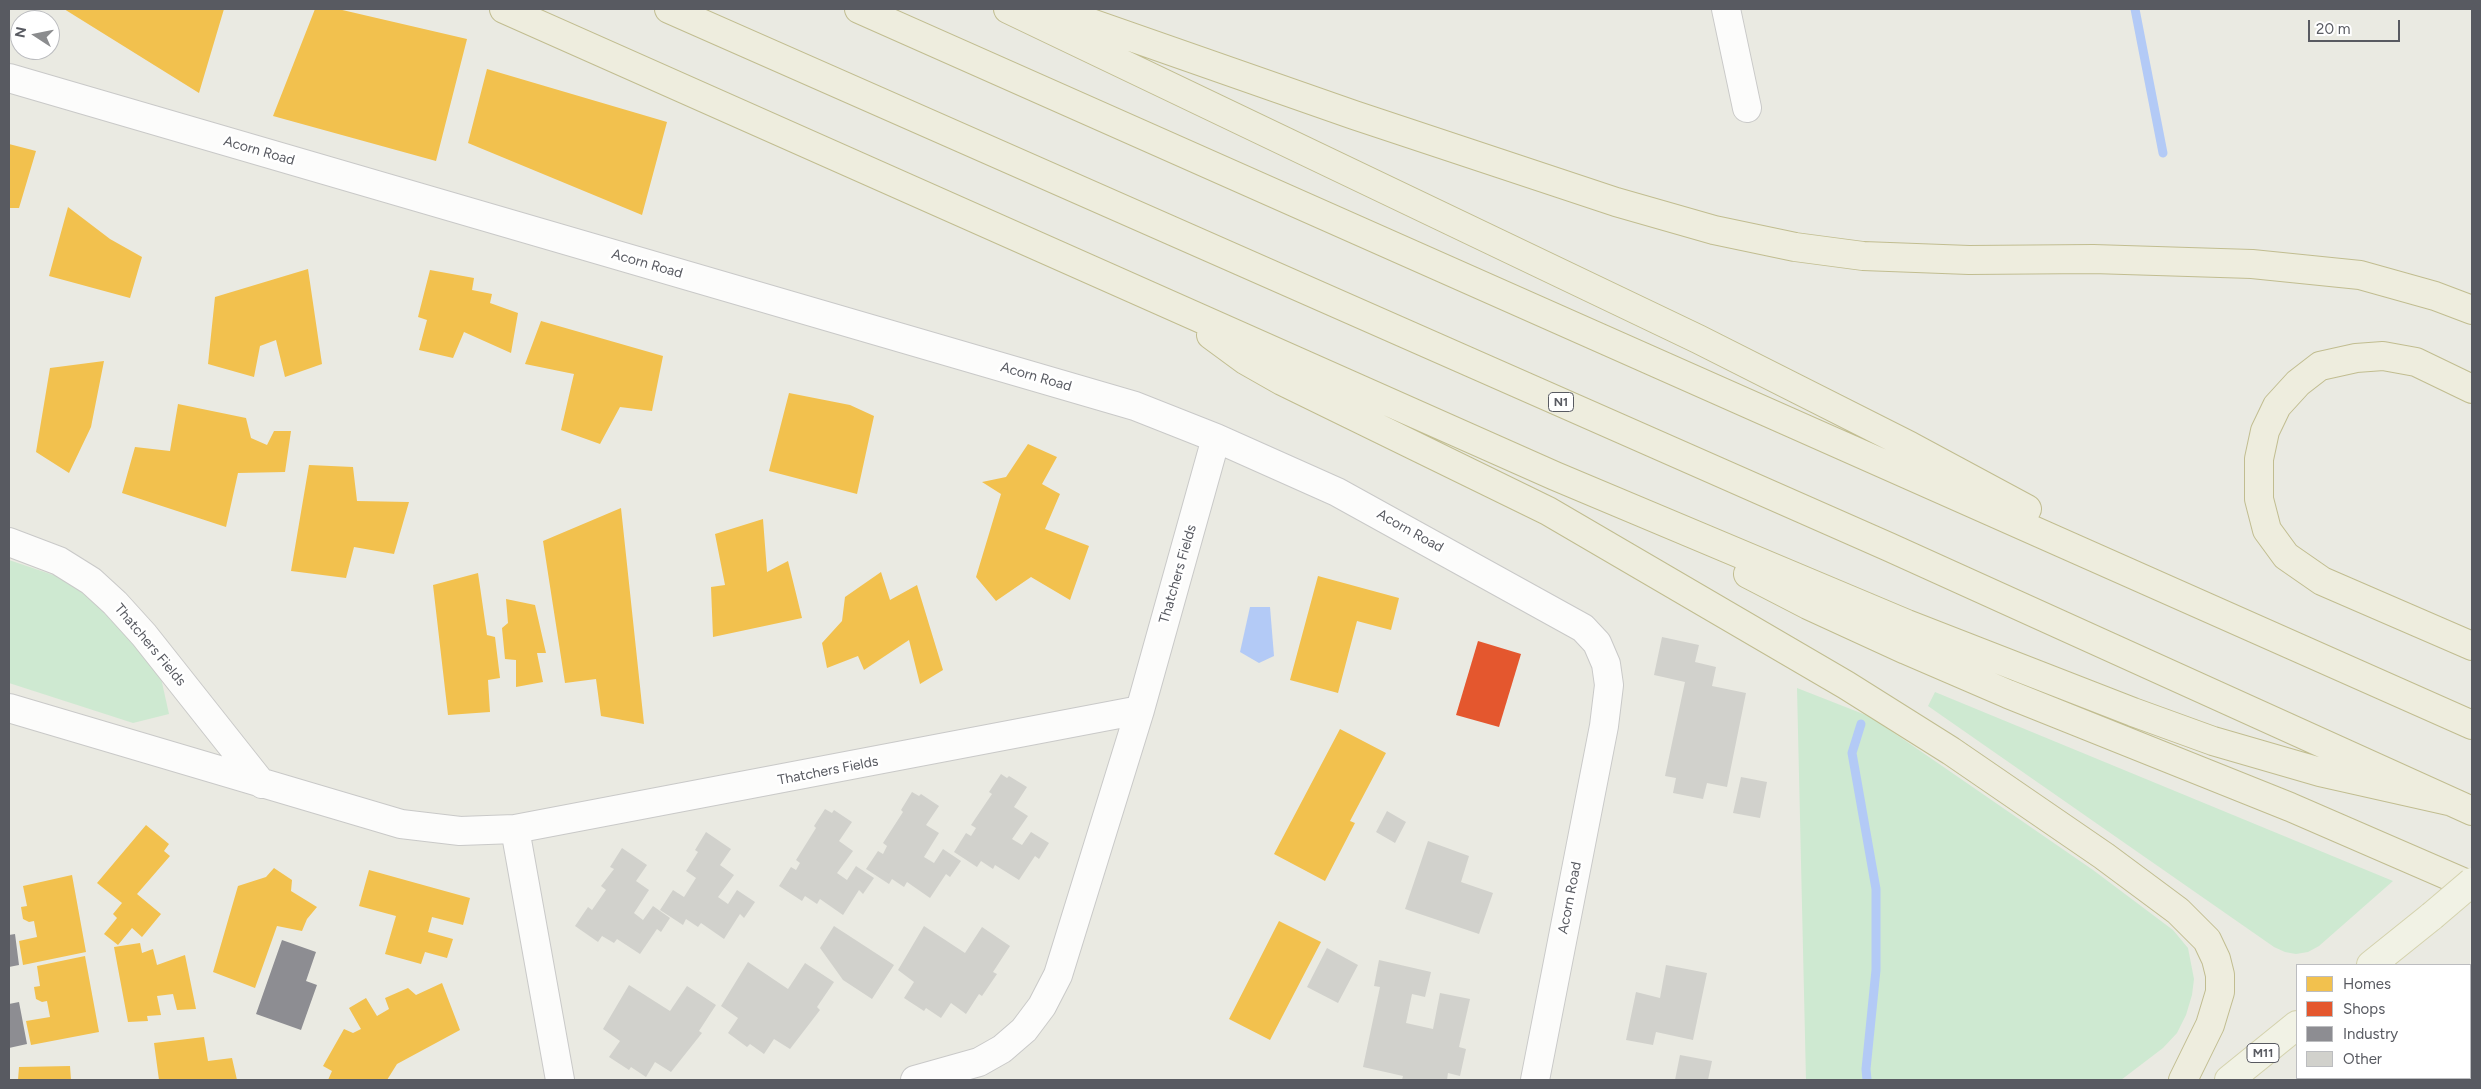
<!DOCTYPE html>
<style>
body{margin:0}
#map{position:relative;width:2481px;height:1089px;overflow:hidden;background:#eaeae2;font-family:Figtree,sans-serif}
canvas{display:block}
.frame{position:absolute;inset:0;border:10px solid #585a61;pointer-events:none}
.legend{position:absolute;left:2296px;top:964px;width:175px;height:115px;box-sizing:border-box;background:#fff;border:1px solid #bcbdc0;margin:0;padding:6px 9px;list-style:none;font-size:15px;color:#585a61}
.legend li{display:flex;align-items:center;gap:10px;height:25px}
.legend b{width:25px;border:1px solid #bcbdc0}
.north{position:absolute;left:10px;top:10px;width:50px;height:50px;box-sizing:border-box;background:#fff;border:1px solid #bcbdc0;border-radius:50%;rotate:281deg;font-size:14px;font-weight:700;line-height:20px;text-align:center;color:#585a61}
.north::after{content:'';display:block;margin:auto;width:18px;height:22px;background:#8b8c8e;clip-path:polygon(50% 0,100% 100%,50% 72%,0 100%)}
.scale{position:absolute;left:2308px;top:20px;width:92px;height:22px;box-sizing:border-box;border:2px solid #585a61;border-top:0;padding-left:6px;font-size:15px;line-height:18px;white-space:nowrap;color:#585a61;-webkit-text-stroke:4px #fff;paint-order:stroke}
</style>
<div id="map">
<canvas width="2481" height="1089"></canvas>
<div class="frame"></div>
<ul class="legend">
<li><b style="height:14px;background:#f2c14e"></b>Homes</li>
<li><b style="height:14px;background:#e4572e"></b>Shops</li>
<li><b style="height:14px;background:#8d8d92"></b>Industry</li>
<li><b style="height:14px;background:#d1d1cc"></b>Other</li>
</ul>
<div class="north">N</div>
<div class="scale">20 m</div>
</div>
<script>
const c = document.querySelector('canvas').getContext('2d');
c.lineJoin = 'round';
function fillPath(path, color) { c.fillStyle = color; c.fill(path, 'evenodd'); }
const poly = rows => new Path2D(rows.map(r => 'M' + r).join(''));
function strokePath(path, color, width, dash) { c.strokeStyle = color; c.lineWidth = width; c.lineCap = dash ? 'butt' : 'round'; c.setLineDash(dash || []); c.stroke(path); }
function label(font, color, halo, rows, align = 'center') {
  c.font = font + ' Figtree,sans-serif'; c.lineWidth = 5; c.setLineDash([]); c.textBaseline = 'middle'; c.strokeStyle = halo; c.fillStyle = color; for (const [text, x, y, turn = 0] of rows) {
    c.save(); c.translate(x, y); c.rotate((+turn || 0) * Math.PI / 180); c.textAlign = isNaN(turn) ? turn : align; if (halo) c.strokeText(text, 0, 0); c.fillText(text, 0, 0); c.restore();
  }
}
fillPath(poly([
 [9,560,74,582,159,669,169,714,133,723,9,683],
 [1797,688,1871,717,2093,870,2173,930,2188,948,2194,979,2192,995,2186,1015,2177,1033,2163,1048,2121,1080,1806,1080],
 [1935,692,2393,881,2319,946,2308,952,2296,954,2285,952,2274,947,1928,706]
]), '#cee9d1');
fillPath(poly([
 [1250,607,1270,607,1274,656,1259,663,1240,652]
]), '#b3caf6');
fillPath(poly([
 [64,9,224,9,199,93],
 [315,9,338,9,467,39,436,161,273,116],
 [487,69,667,122,642,215,468,143],
 [9,144,36,151,19,208,9,208],
 [68,207,110,239,142,257,130,298,49,276],
 [308,269,322,364,285,377,276,340,260,346,254,377,208,364,215,297],
 [430,270,474,278,472,290,492,294,490,303,518,313,511,353,464,332,453,358,419,350,427,320,418,317],
 [541,321,663,356,652,411,620,407,600,444,561,430,574,374,525,364],
 [104,361,91,427,69,473,36,452,50,368],
 [789,393,850,405,874,416,857,494,769,471],
 [178,404,246,418,251,438,267,445,274,431,291,431,285,472,238,473,226,527,122,493,135,447,170,451],
 [1028,444,1057,457,1042,484,1060,494,1045,529,1089,546,1070,600,1031,577,996,601,976,577,1001,494,982,482,1006,477],
 [309,465,353,467,357,501,409,502,394,554,354,547,346,578,291,571],
 [621,508,644,724,601,716,596,679,565,683,543,541],
 [763,519,767,572,788,561,802,618,713,637,711,587,725,585,715,534],
 [881,572,890,600,917,585,943,670,920,684,909,640,864,670,858,656,827,668,822,643,842,621,845,597],
 [478,573,487,635,495,637,500,678,488,680,490,712,448,715,433,585],
 [1318,576,1399,598,1391,630,1357,621,1338,693,1290,680],
 [506,599,535,605,546,653,537,653,543,682,516,687,516,660,505,659,502,628,508,623],
 [1340,729,1386,753,1350,821,1355,823,1325,881,1274,854],
 [146,825,169,844,164,851,170,856,137,894,161,914,142,937,132,928,118,945,104,934,117,918,113,914,122,903,97,883],
 [274,868,292,880,291,891,317,907,307,919,302,931,277,926,255,988,213,972,238,886,266,877],
 [369,870,470,898,463,925,432,917,428,932,453,939,447,958,425,952,421,964,385,954,396,916,359,906],
 [72,875,86,952,23,965,19,941,37,937,34,921,29,922,23,919,21,907,27,906,23,886],
 [1279,921,1321,942,1270,1040,1229,1019],
 [140,943,142,953,153,949,157,965,185,955,196,1009,177,1010,173,994,157,996,161,1015,147,1016,148,1021,128,1022,114,947],
 [85,956,99,1032,31,1045,26,1021,50,1017,47,1001,42,1002,36,999,34,987,40,986,37,966],
 [442,983,460,1030,397,1064,387,1080,328,1080,332,1071,323,1066,344,1029,353,1033,361,1029,349,1008,366,998,377,1016,389,1009,385,998,408,988,416,995],
 [204,1037,208,1061,232,1058,237,1080,159,1080,154,1043],
 [70,1066,71,1080,18,1080,19,1067]
]), '#f2c14e');
fillPath(poly([
 [1478,641,1521,654,1499,727,1456,715]
]), '#e4572e');
fillPath(poly([
 [15,934,19,965,9,967,9,935],
 [282,940,316,952,306,981,317,985,301,1030,256,1014],
 [19,1002,27,1044,9,1048,9,1004]
]), '#8d8d92');
strokePath(poly([
 [2135,9,2163,153],
 [1861,724,1852,753,1876,889,1876,970,1866,1069,1867,1080]
]), '#b3caf6', 9);
fillPath(poly([
 [1662,637,1699,645,1695,662,1716,667,1712,686,1746,693,1727,787,1707,783,1703,799,1673,793,1676,778,1665,776,1685,682,1654,675],
 [1001,774,1007,778,1009,776,1027,787,1014,807,1028,816,1012,839,1022,845,1031,832,1049,843,1039,859,1035,856,1019,880,995,865,993,869,981,861,977,867,954,852,966,833,971,836,976,828,971,825,992,794,989,792],
 [1741,777,1767,782,1760,818,1733,813],
 [912,792,919,796,921,794,939,806,926,825,939,833,924,857,934,863,943,849,961,861,950,877,946,874,930,898,907,882,904,887,892,879,889,884,866,869,878,851,883,854,887,846,883,843,903,812,901,810],
 [825,809,832,813,834,810,852,822,839,841,853,851,837,873,847,880,856,866,874,878,863,894,859,890,843,915,820,899,817,904,805,896,802,901,779,886,791,867,796,870,800,863,796,860,816,828,814,826],
 [1387,811,1406,822,1395,843,1376,832],
 [706,832,731,849,720,865,734,875,718,897,728,904,737,890,755,902,744,918,740,914,724,939,701,923,698,927,686,919,683,925,660,910,673,890,684,897,696,878,686,871,698,852,695,850],
 [1428,841,1469,856,1461,882,1493,893,1479,934,1405,909],
 [622,848,647,865,636,881,649,890,634,913,643,920,653,906,670,918,661,932,657,929,640,954,617,939,614,943,602,936,598,942,575,926,588,907,592,910,606,890,601,886,614,869,610,867],
 [834,926,894,965,872,999,843,980,820,948],
 [924,926,965,953,982,927,1010,946,993,972,997,974,982,996,979,994,966,1014,951,1003,941,1018,926,1008,924,1011,904,998,914,982,898,970],
 [1327,948,1358,965,1338,1003,1307,987],
 [1379,960,1431,972,1425,997,1412,994,1406,1023,1433,1029,1440,993,1470,999,1459,1047,1466,1049,1460,1076,1448,1073,1447,1080,1402,1080,1403,1076,1363,1067,1380,987,1374,986],
 [748,962,788,989,805,963,834,982,817,1007,820,1010,790,1049,774,1039,764,1054,750,1044,747,1047,728,1033,738,1018,721,1006],
 [1666,965,1707,973,1693,1040,1656,1032,1653,1045,1626,1040,1636,992,1660,998],
 [629,985,670,1011,687,986,716,1005,699,1031,702,1033,671,1072,655,1062,646,1077,631,1067,629,1070,609,1057,620,1041,603,1029],
 [1680,1055,1712,1061,1708,1080,1675,1080]
]), '#d1d1cc');
const minor = poly([
 [1726,9,1747,108],
 [9,78,1135,406,1216,438,1337,492,1583,628,1597,643,1606,664,1609,685,1604,726,1535,1080],
 [9,542,59,561,91,581,115,603,144,635,262,784],
 [9,708,401,824,460,831,515,829,1140,710],
 [515,829,560,1080],
 [915,1080,979,1062,1002,1049,1024,1030,1042,1006,1058,975,1140,710,1216,438]
]);
const primary = poly([
 [2371,965,2432,916],
 [2470,989,2472,987],
 [2229,1080,2297,1025],
 [2351,1080,2355,1078]
]);
const motorway = poly([
 [504,9,1555,476,1907,624,2133,712,2213,741,2320,772,2449,801],
 [669,9,1889,547,2472,811],
 [859,9,2472,725],
 [1008,9,1698,339,1910,446,2027,509],
 [1051,9,1354,115,1616,202,1714,230,1795,247,1863,256,1969,260,2093,259,2252,264,2360,275,2435,296,2472,310],
 [1211,335,1245,360,1282,381,1548,511,1846,685,1951,751,2104,856,2178,911,2207,940,2216,959,2220,975,2220,992,2210,1025,2183,1080],
 [2472,389,2416,362,2383,356,2356,358,2320,366,2298,383,2277,406,2265,431,2259,459,2259,499,2267,530,2286,556,2322,581,2472,646],
 [1748,574,1808,605,1906,650,2008,694,2290,807,2472,886],
 [2416,1078,2419,1080]
]);
strokePath(minor, '#c9c9c8', 30);
strokePath(primary, '#d4d2ad', 30);
strokePath(motorway, '#c1bd90', 30);
strokePath(minor, '#fcfcfb', 28);
strokePath(primary, '#f1f2e5', 28);
strokePath(motorway, '#eeedde', 28);
const primaryBridge = poly([
 [2432,916,2472,882]
]);
strokePath(primaryBridge, '#d4d2ad', 30, []);
strokePath(primaryBridge, '#f1f2e5', 28);
for (const [x, y, w] of [
 [1561,402,25],
 [2263,1053,32]
]) { const box = new Path2D(); box.roundRect(x - w / 2, y - 9.5, w, 19, 4); c.fillStyle = '#fff'; c.fill(box); strokePath(box, '#585a61', 1); }
label('bold 12px', '#585a61', null, [
 ["N1",1561,402],
 ["M11",2263,1053]
]);
label('14px', '#585a61', '#fff', [
 ["Acorn Road",259,151,16],
 ["Acorn Road",647,264,16],
 ["Acorn Road",1036,377,16],
 ["Acorn Road",1410,531,29],
 ["Thatchers Fields",1178,574,-74],
 ["Thatchers Fields",150,645,50],
 ["Thatchers Fields",828,771,-11],
 ["Acorn Road",1570,898,-79]
]);
</script>
